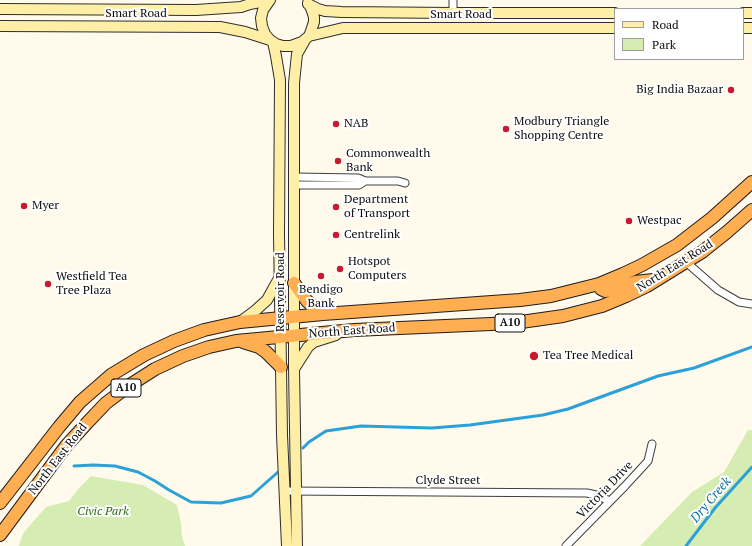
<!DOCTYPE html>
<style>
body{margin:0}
#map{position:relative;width:752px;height:546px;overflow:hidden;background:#fffaeb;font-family:"PT Serif",serif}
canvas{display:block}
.legend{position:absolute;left:614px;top:8px;width:130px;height:52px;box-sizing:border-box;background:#fff;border:1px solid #9e9e9e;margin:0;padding:5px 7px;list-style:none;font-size:12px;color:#0c0c0c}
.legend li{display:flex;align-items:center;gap:8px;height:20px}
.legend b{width:20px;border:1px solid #9e9e9e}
</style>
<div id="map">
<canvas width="752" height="546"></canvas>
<ul class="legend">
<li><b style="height:5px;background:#ffefa6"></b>Road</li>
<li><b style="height:11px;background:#d5edb2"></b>Park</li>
</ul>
</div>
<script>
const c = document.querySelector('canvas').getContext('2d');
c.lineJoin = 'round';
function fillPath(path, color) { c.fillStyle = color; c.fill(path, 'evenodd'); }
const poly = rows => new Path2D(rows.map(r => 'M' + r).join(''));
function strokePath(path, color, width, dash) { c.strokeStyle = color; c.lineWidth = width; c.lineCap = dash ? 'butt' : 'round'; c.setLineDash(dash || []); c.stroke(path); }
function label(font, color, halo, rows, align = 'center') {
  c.font = font + ' "PT Serif",serif'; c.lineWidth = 4; c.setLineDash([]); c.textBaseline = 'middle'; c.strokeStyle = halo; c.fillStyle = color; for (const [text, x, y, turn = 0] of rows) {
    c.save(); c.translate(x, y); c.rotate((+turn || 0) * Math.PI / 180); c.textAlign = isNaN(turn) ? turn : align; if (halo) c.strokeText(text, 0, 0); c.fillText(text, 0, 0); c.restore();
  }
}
fillPath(poly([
 [748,430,752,430,752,546,640,546,692,492,724,472],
 [91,476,143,485,177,505,181,523,182,537,185,546,19,546,21,539,24,532,46,507,69,501,79,488]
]), '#d5edb2');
strokePath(poly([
 [303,448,309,442,326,431,361,426,432,428,470,425,543,415,568,409,658,376,694,368,752,347],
 [74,466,93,465,115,466,138,472,155,481,169,490,191,502,221,503,251,496,278,472],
 [686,546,715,508,752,467]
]), '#2ca0d8', 3);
const minor = poly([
 [453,13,453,0],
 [294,177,358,178,365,181,398,181,405,183],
 [294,185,359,185,365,181],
 [686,262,718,290,739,302,752,304],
 [285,491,587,493,596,495,610,501],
 [566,546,625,486,648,461,652,444]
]);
const secondary = poly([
 [270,0,263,10,261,18,262,26,265,34,270,40,276,44,283,46,291,46,302,42,309,36,311,31,314,22,314,17,311,8,308,3],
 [308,4,318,9,325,11,342,12,453,13,615,13],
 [0,9,196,10,241,7,250,4,270,0],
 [743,13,752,13],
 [0,26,220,27,245,32,270,40],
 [743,28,752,28],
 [309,36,343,28,615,28],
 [273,42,276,56,280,80,279,234,281,367,282,435,287,546],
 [240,322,256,310,267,300,272,291,278,280],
 [294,369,308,347,314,342,336,335],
 [297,546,294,369,294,83,297,54,305,40]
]);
const trunk = poly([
 [294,283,307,301,323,314],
 [599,284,601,289,605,291,617,289,635,282,653,280],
 [243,342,259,347,266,352,281,367],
 [0,503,59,427,80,402,111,375,144,355,174,341,204,330,240,322,323,314,520,300,551,296,599,284,623,274,642,265,677,245,712,218,752,182],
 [0,535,66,446,87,423,106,403,130,385,155,369,183,356,209,347,236,341,354,330,514,323,563,316,602,306,626,296,647,286,702,252,727,232,752,210]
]);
strokePath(minor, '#3f3f3f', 9);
strokePath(secondary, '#2e2e2e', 12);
strokePath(trunk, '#1d1d1d', 14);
strokePath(minor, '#fff', 7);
strokePath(secondary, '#ffefa6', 10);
strokePath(trunk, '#ffae52', 12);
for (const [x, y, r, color] of [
 [731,90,4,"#c8192e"],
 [336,124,4,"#c8192e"],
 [506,129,4,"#c8192e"],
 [338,161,4,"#c8192e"],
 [24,206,4,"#c8192e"],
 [336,207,4,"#c8192e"],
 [629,221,4,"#c8192e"],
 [336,235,4,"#c8192e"],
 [340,269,4,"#c8192e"],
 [321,276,4,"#c8192e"],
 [48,284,4,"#c8192e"],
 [534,356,5,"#c8192e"]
]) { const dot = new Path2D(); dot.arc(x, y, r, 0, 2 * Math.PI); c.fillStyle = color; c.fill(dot); strokePath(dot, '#fff', 1.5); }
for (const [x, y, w] of [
 [510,323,30],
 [126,388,30]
]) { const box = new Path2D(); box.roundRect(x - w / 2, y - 9, w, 18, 3); c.fillStyle = '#fff'; c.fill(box); strokePath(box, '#0c0c0c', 1); }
label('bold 11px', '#0c0c0c', null, [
 ["A10",510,323],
 ["A10",126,388]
]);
label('12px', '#0c0c0c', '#fff', [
 ["Smart Road",136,14],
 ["Smart Road",461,15],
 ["North East Road",675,266,-32],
 ["Reservoir Road",281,292,-90],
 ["North East Road",352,331,-4],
 ["North East Road",58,459,-52],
 ["Clyde Street",448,481],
 ["Victoria Drive",605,490,-46]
]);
label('12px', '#0c0c0c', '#fff', [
 ["Big India Bazaar",723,90,"right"],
 ["Modbury Triangle",514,122],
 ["Shopping Centre",514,136],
 ["NAB",344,124],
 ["Commonwealth",346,154],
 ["Bank",346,168],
 ["Department",344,200],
 ["of Transport",344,214],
 ["Myer",32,206],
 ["Westpac",637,221],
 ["Centrelink",344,235],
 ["Hotspot",348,262],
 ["Computers",348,276],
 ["Westfield Tea",56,277],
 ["Tree Plaza",56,291],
 ["Bendigo",321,290,"center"],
 ["Bank",321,304,"center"],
 ["Tea Tree Medical",543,356]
], 'left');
label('italic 12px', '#2e6917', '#fff', [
 ["Civic Park",103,512]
]);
label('italic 13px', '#0c6fa8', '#fff', [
 ["Dry Creek",711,500,-50]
]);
</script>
